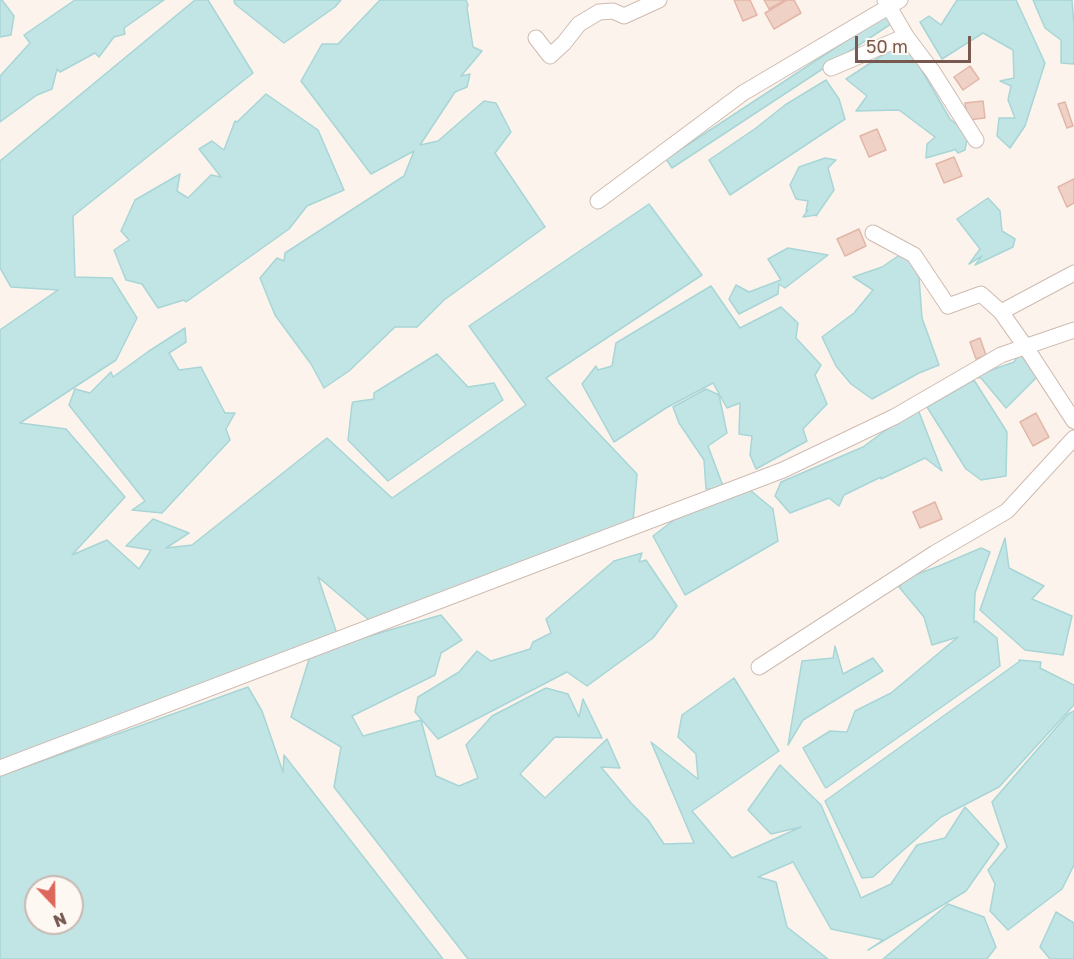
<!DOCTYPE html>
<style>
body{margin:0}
#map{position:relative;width:1074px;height:959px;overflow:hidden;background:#fcf4ec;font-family:"Golos Text",sans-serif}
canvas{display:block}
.north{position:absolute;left:24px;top:875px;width:60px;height:60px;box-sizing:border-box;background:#fef8f3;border:2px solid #c8b8b2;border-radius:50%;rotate:158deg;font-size:16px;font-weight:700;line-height:24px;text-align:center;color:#775950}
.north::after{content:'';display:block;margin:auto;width:21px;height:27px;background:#dd675a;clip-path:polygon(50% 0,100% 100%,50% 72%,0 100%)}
.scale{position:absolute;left:855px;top:36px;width:116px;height:27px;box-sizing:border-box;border:3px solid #775950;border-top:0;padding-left:8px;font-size:18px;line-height:21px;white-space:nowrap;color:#775950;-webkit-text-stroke:4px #fef8f3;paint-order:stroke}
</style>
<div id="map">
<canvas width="1074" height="959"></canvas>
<div class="north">N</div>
<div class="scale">50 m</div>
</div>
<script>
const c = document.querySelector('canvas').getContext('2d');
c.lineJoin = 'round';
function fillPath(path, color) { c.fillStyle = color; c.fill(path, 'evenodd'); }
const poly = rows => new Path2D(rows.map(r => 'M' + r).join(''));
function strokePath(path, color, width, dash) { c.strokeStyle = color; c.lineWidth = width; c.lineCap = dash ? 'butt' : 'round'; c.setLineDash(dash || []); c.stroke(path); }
const water = poly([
 [0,0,2,0,14,16,11,35,0,37,0,0],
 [75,0,164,0,124,28,125,34,114,37,99,57,95,53,60,72,57,69,52,89,37,95,0,122,0,76,30,43,24,35,75,0],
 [195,0,208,0,253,73,73,216,75,277,112,278,137,318,116,360,20,423,66,429,125,497,72,555,107,540,139,569,151,550,126,546,153,519,189,533,166,548,192,545,327,438,392,498,526,405,469,326,649,204,702,275,546,378,637,474,633,522,369,620,318,577,338,637,0,760,0,330,58,290,11,287,0,268,0,161,195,0],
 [234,0,341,0,335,7,284,43,235,4,234,0],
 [380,0,466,0,468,5,467,8,473,47,482,51,461,76,470,74,467,87,455,92,420,145,438,141,484,101,496,103,511,132,495,153,545,227,444,300,417,327,395,327,349,371,324,388,311,364,275,315,260,278,277,258,284,261,285,253,404,176,414,151,371,174,301,81,322,44,338,44,380,0],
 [957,0,1016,0,1045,63,1025,126,1010,148,997,136,999,118,1015,118,1008,100,1011,86,1000,81,1014,78,1013,50,983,33,942,59,920,22,929,16,941,25,957,0],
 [1033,0,1072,0,1074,26,1074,64,1061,63,1061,40,1045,28,1033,0],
 [893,10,897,20,672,168,666,159,893,10],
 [898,45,910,47,910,50,950,119,968,134,965,150,958,153,955,149,954,150,926,158,927,144,935,137,899,110,856,111,867,96,846,79,898,45],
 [826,80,839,99,845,119,730,195,709,160,756,128,785,105,826,80],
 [266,94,318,130,344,190,307,206,289,229,186,302,184,300,158,308,142,284,126,280,114,250,129,240,121,231,135,200,180,174,177,191,188,198,211,175,221,177,199,149,212,141,224,150,235,121,237,122,266,94],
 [825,158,836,160,828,168,834,190,816,216,816,215,803,217,808,210,806,211,808,201,796,199,790,185,799,167,825,158],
 [988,198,1000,211,1002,231,1015,239,1013,247,975,265,982,256,969,264,980,249,957,219,988,198],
 [788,248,828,255,785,288,779,284,778,294,739,314,729,299,736,285,749,292,781,280,768,259,788,248],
 [904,252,919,277,922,318,939,365,919,373,872,399,851,384,836,366,822,337,854,313,873,290,853,277,882,267,904,252],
 [711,286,740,328,781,307,798,323,796,338,821,365,815,375,827,404,803,429,807,441,756,469,750,455,752,436,739,434,740,403,727,408,713,383,666,408,614,442,582,384,596,366,598,370,612,366,616,343,711,286],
 [185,328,186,342,169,353,179,370,201,367,225,413,235,413,226,429,230,440,162,513,132,510,145,501,69,405,75,389,90,393,111,372,113,377,149,351,185,328],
 [1020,353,1037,377,1006,408,981,378,972,377,1014,362,1020,353],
 [437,354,468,387,494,383,503,400,388,481,348,440,352,404,353,402,374,399,374,393,437,354],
 [974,380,1007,432,1006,476,981,480,966,469,927,407,974,380],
 [706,389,719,395,727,433,708,446,723,486,719,489,706,489,704,460,679,423,673,407,706,389],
 [917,407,942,471,925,458,881,479,881,477,844,495,839,506,829,498,790,513,775,496,781,482,863,447,917,407],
 [750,490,773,509,778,541,685,595,653,536,679,516,750,490],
 [1005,538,1009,568,1044,586,1032,599,1072,616,1063,655,1025,650,980,610,1005,538],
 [981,548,990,552,975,593,974,623,976,621,997,638,1000,666,826,788,825,787,803,748,830,731,847,732,855,711,891,693,958,637,932,645,924,617,899,587,907,578,939,566,981,548],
 [642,553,639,562,646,560,677,606,653,638,587,686,567,672,438,739,415,712,418,697,459,672,477,651,491,661,530,649,533,642,551,633,546,619,614,561,642,553],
 [441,615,462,640,441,653,435,675,352,716,363,736,421,720,436,776,459,786,478,778,466,745,492,716,546,688,568,694,579,717,583,699,602,738,555,737,520,774,545,798,607,739,620,768,601,767,631,803,648,820,664,844,694,843,651,742,698,779,696,754,678,737,682,715,734,678,779,751,692,811,732,858,801,827,771,834,748,810,780,765,821,805,861,898,891,884,917,845,945,838,965,807,999,844,966,891,868,950,883,940,831,929,793,862,758,877,776,882,787,927,828,959,468,959,334,787,341,747,291,717,310,656,335,646,441,615],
 [835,646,843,674,873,658,883,671,803,720,788,745,802,661,833,658,835,646],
 [1019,660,1041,662,1040,668,1074,685,1074,705,999,787,941,817,873,877,862,878,825,801,1020,661,1019,660],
 [248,687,262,711,283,772,284,755,443,959,0,959,0,776,248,687],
 [36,887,72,887,72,923,36,923,36,887],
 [1074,711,1074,865,1062,889,1008,930,990,911,995,884,988,870,1007,847,992,802,1068,714,1074,711],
 [948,904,984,917,996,947,987,959,883,959,948,904],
 [1056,912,1074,923,1074,959,1050,959,1040,947,1056,912]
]);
fillPath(water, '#c1e5e5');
strokePath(water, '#a8d5d6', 1.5);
const building = poly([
 [734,0,750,0,757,15,743,21,734,0],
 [764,0,785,0,769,9,764,0],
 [787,0,794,0,801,13,774,29,765,13,787,0],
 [970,66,979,79,963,90,954,77,970,66],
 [983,101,985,118,967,120,965,103,983,101],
 [1065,102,1073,126,1067,128,1058,104,1065,102],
 [877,129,886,150,869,157,860,136,877,129],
 [954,157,962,176,944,183,936,164,954,157],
 [1074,179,1074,203,1067,207,1058,187,1074,179],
 [859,229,866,246,845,256,837,239,859,229],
 [980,338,986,355,976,359,970,342,980,338],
 [1036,413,1049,437,1033,446,1020,422,1036,413],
 [935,502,942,519,920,528,913,512,935,502]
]);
fillPath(building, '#f0d1c6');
strokePath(building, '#e1b6a7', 1.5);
const minor = poly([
 [885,0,906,36,933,72,976,140],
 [536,38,550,56,564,43,579,24,599,12,613,11,624,16,659,0],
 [831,68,906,36],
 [598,201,743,93,900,0],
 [873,233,914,255,948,306,981,294,1001,312],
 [1074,273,1001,312,1025,346,1074,421],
 [759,667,935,553,1007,511,1074,438],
 [0,768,783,470,894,417,1001,355,1074,330]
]);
strokePath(minor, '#cebbb2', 17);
strokePath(minor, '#fff', 15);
</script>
